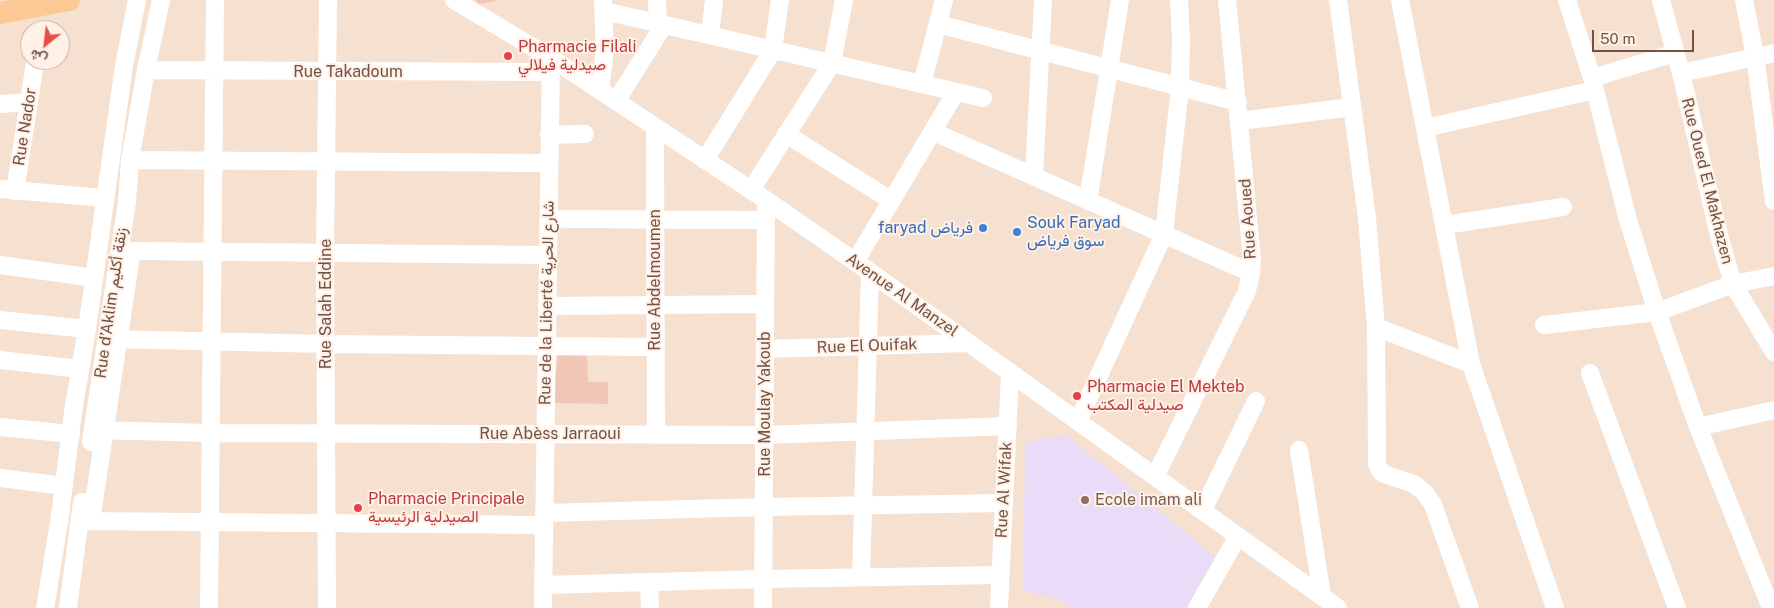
<!DOCTYPE html>
<meta charset="utf-8">
<style>
body{margin:0}
#map{position:relative;width:1774px;height:608px;overflow:hidden;background:#fceddf;font-family:"Public Sans",Vazirmatn,sans-serif}
canvas{display:block}
.north{position:absolute;left:20px;top:20px;width:50px;height:50px;box-sizing:border-box;background:#fff1e5;border:1px solid #c7b1a6;border-radius:50%;rotate:209deg;font-size:14px;font-weight:700;line-height:20px;text-align:center;color:#725147}
.north::after{content:'';display:block;margin:auto;width:18px;height:22px;background:#e75142;clip-path:polygon(50% 0,100% 100%,50% 72%,0 100%)}
.scale{position:absolute;left:1592px;top:30px;width:102px;height:22px;box-sizing:border-box;border:2px solid #725147;border-top:0;padding-left:6px;font-size:15px;line-height:18px;white-space:nowrap;color:#725147;-webkit-text-stroke:4px #fff1e5;paint-order:stroke}
</style>
<div id="map">
<canvas width="1774" height="608"></canvas>
<div class="north">ش</div>
<div class="scale">50 m</div>
</div>
<script>
const c = document.querySelector('canvas').getContext('2d');
c.lineJoin = 'round';
function fillPath(path, color) { c.fillStyle = color; c.fill(path, 'evenodd'); }
const poly = rows => new Path2D(rows.map(r => 'M' + r).join(''));
function strokePath(path, color, width, dash) { c.strokeStyle = color; c.lineWidth = width; c.lineCap = dash ? 'butt' : 'round'; c.setLineDash(dash || []); c.stroke(path); }
function label(font, color, halo, rows, align = 'center') {
  c.font = font + ' "Public Sans",Vazirmatn,sans-serif'; c.lineWidth = 4; c.setLineDash([]); c.textBaseline = 'middle'; c.strokeStyle = halo; c.fillStyle = color; for (const [text, x, y, turn = 0] of rows) {
    c.save(); c.translate(x, y); c.rotate((+turn || 0) * Math.PI / 180); c.textAlign = isNaN(turn) ? turn : align; if (halo) c.strokeText(text, 0, 0); c.fillText(text, 0, 0); c.restore();
  }
}
fillPath(poly([
 [0,0,1774,0,1774,608,0,608],
 [30,30,60,30,60,60,30,60]
]), '#f6e0d0');
fillPath(poly([
 [1066,435,1215,557,1186,608,1071,608,1058,599,1023,591,1025,442]
]), '#eadcf8');
fillPath(poly([
 [476,0,496,0,496,1,477,4],
 [558,355,587,356,588,382,608,382,608,404,552,403]
]), '#f1c6b6');
strokePath(poly([
 [454,0,551,58,766,200,870,272,1338,608],
 [657,0,658,24],
 [1338,0,1367,218,1376,327,1377,464,1380,471,1384,474,1414,484,1425,493,1433,505,1470,608],
 [1400,0,1471,364,1555,608],
 [1567,0,1592,78,1628,220,1657,312,1698,427,1771,608],
 [1661,0,1681,73,1720,239,1733,284,1774,352],
 [1744,0,1755,56,1774,201],
 [604,11,983,98],
 [938,24,1238,102],
 [710,35,714,0],
 [146,70,550,72],
 [1681,73,1774,53],
 [1592,78,1675,53],
 [922,84,944,0],
 [600,90,605,51,603,1],
 [616,101,664,25],
 [0,104,29,102],
 [1240,121,1352,107],
 [655,127,656,434],
 [1425,128,1595,90],
 [934,132,1251,273],
 [786,134,892,201],
 [549,135,585,134],
 [130,160,549,163],
 [705,160,773,50,780,0],
 [1034,176,1043,0],
 [0,189,105,198],
 [751,190,832,63,844,0],
 [15,191,35,63],
 [1088,201,1120,0],
 [548,219,766,220],
 [1445,225,1563,207],
 [855,262,956,92],
 [0,265,94,278],
 [547,306,765,304],
 [0,320,87,329],
 [1544,325,1657,312,1733,284,1774,276],
 [1376,327,1471,364],
 [109,339,326,344,656,347],
 [765,349,969,343],
 [0,360,80,369],
 [1590,373,1677,608],
 [1078,421,1164,234,1180,87,1181,39,1179,0],
 [0,427,71,434],
 [1698,427,1774,410],
 [93,430,211,433,765,435,1008,426],
 [91,442,127,202,130,160,146,70,161,0],
 [1299,450,1322,596],
 [1155,477,1247,291,1251,273,1252,259,1227,0],
 [0,478,64,486],
 [1203,510,1256,401],
 [544,513,764,507,1004,503],
 [80,521,544,525],
 [91,521,131,256,134,251,548,255],
 [861,577,870,272],
 [649,582,650,608],
 [543,585,763,579,1000,575],
 [45,608,60,516,73,412,87,329,124,66,137,0],
 [68,608,82,502],
 [209,608,215,0],
 [327,608,325,253,328,0],
 [543,608,551,58],
 [763,608,766,200],
 [999,608,1010,373],
 [1197,608,1238,536]
]), '#fff', 18);
strokePath(poly([
 [0,13,69,0]
]), '#fcc896', 22);
for (const [x, y, r, color] of [
 [508,56,5,"#e0444e"],
 [983,228,5,"#3f7fe0"],
 [1017,232,5,"#3f7fe0"],
 [1077,396,5,"#e0444e"],
 [1085,500,5,"#8d6e63"],
 [358,508,5,"#e0444e"]
]) { const dot = new Path2D(); dot.arc(x, y, r, 0, 2 * Math.PI); c.fillStyle = color; c.fill(dot); strokePath(dot, '#fff1e5', 2); }
label('16px', '#be3a42', '#fff1e5', [
 ["Pharmacie Filali",518,47],
 ["صيدلية فيلالي",518,65],
 ["Pharmacie El Mekteb",1087,387],
 ["صيدلية المكتب",1087,405],
 ["Pharmacie Principale",368,499],
 ["الصيدلية الرئيسية",368,517]
], 'left');
label('16px', '#725147', '#fff1e5', [
 ["Rue Takadoum",348,72],
 ["Rue Nador",25,127,-81],
 ["Rue Oued El Makhazen",1707,181,76],
 ["Rue Aoued",1248,219,-94],
 ["Rue Abdelmoumen",655,280,-90],
 ["Avenue Al Manzel",902,295,35],
 ["Rue d’Aklim زنقة أكليم",111,303,-82],
 ["Rue de la Liberté شارع الحرية",547,303,-89],
 ["Rue Salah Eddine",326,304,-90],
 ["Rue El Ouifak",867,346,-2],
 ["Rue Moulay Yakoub",765,404,-90],
 ["Rue Abèss Jarraoui",550,434],
 ["Rue Al Wifak",1004,490,-87]
]);
label('16px', '#366cbe', '#fff1e5', [
 ["Souk Faryad",1027,223],
 ["سوق فرياض",1027,241],
 ["faryad فرياض",973,228,"right"]
], 'left');
label('16px', '#785e54', '#fff1e5', [
 ["Ecole imam ali",1095,500]
], 'left');
</script>
